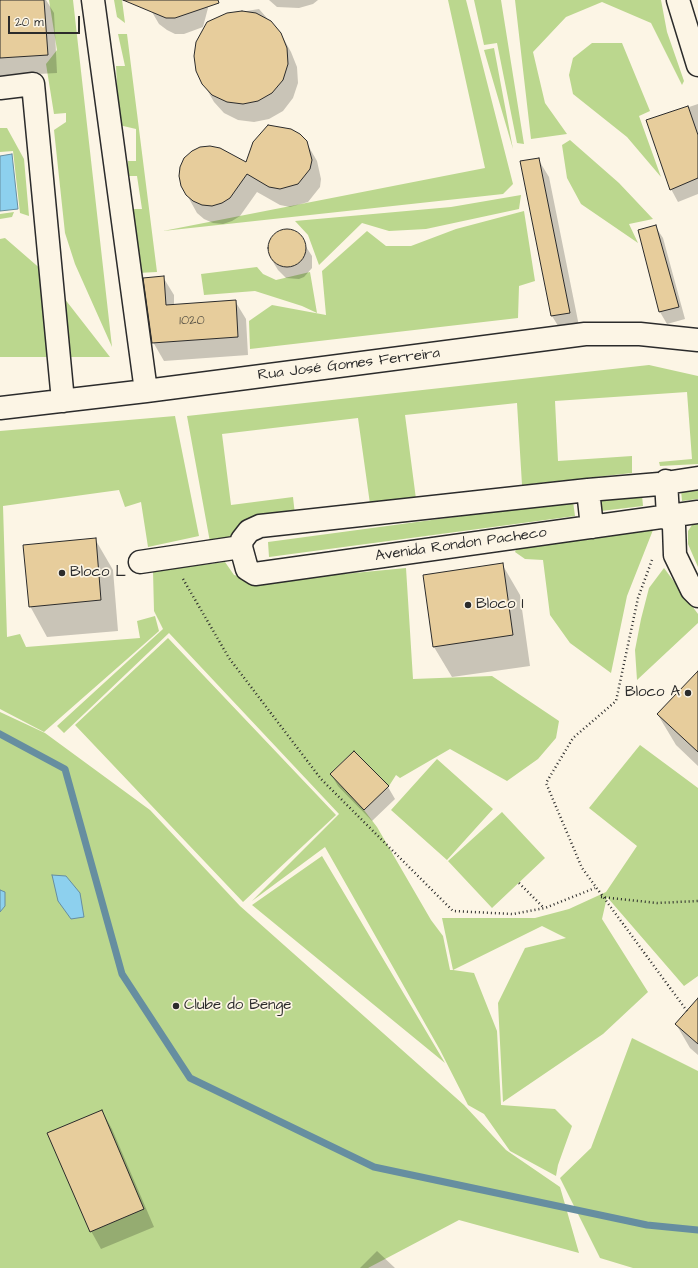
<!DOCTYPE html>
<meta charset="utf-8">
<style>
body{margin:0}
#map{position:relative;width:698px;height:1268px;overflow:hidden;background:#fcf5e5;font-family:"Architects Daughter",sans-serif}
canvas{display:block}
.scale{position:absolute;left:8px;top:16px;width:72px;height:18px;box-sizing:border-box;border:2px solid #2b2b2b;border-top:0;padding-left:5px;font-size:12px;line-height:14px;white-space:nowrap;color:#2b2b2b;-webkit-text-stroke:3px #fcf5e5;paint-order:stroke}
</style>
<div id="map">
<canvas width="698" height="1268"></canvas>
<div class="scale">20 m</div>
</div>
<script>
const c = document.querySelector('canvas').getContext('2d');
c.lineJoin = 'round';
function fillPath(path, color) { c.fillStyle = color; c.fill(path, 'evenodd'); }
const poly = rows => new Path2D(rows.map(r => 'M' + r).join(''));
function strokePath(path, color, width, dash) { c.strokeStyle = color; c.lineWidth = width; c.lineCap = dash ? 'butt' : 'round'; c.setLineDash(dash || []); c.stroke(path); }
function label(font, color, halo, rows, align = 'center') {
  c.font = font + ' "Architects Daughter",sans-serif'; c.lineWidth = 3.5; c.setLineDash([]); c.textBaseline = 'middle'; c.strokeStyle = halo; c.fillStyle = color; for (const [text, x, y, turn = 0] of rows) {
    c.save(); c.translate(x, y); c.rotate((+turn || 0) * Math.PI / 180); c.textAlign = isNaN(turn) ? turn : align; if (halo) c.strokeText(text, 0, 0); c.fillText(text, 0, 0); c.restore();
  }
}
fillPath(poly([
 [49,0,73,0,112,347,75,264,65,233,54,130,66,122,66,113,54,114,46,64,57,50],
 [114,0,122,0,125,23,117,17],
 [448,0,466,0,513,184,503,194,163,231,485,168],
 [474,0,501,0,524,144,517,143,497,43,484,45],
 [515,0,661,0,667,32,684,81,682,85,651,23,602,2,566,17,533,52,545,103,567,134,531,139],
 [118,34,127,34,157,272,137,273,128,209,142,209,137,176,128,176,128,161,136,161,136,129,119,125,116,66,125,66],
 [592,43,622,43,650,111,639,116,661,177,627,137,573,94,569,75,573,58],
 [494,48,513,149,484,50],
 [0,128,7,128,24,159,29,216,20,213,13,151,0,152],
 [570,140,619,183,653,219,629,224,638,243,581,204,567,178,562,145],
 [521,195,519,209,426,229,389,231,362,223,319,265,308,235,295,221,451,207],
 [524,211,535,281,519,286,518,318,250,349,249,321,272,305,326,315,322,271,367,231,386,246,411,246,456,229],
 [14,212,12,217,0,219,0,214],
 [5,238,43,271,110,357,0,357,0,239],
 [257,267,263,274,276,280,310,272,317,313,302,306,255,291,204,295,201,274],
 [649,365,698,376,698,464,660,466,659,462,692,459,687,392,555,401,558,461,632,456,632,473,522,485,517,403,405,415,416,499,370,504,358,418,222,434,231,505,293,497,295,515,243,520,242,526,234,535,228,538,210,542,187,416],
 [175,416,199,536,148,547,141,502,125,507,119,490,3,506,7,637,20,634,26,647,140,638,137,621,155,616,159,631,44,732,0,709,0,431],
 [698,488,698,499,682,501,681,490],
 [642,495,643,506,601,511,600,500],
 [573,501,575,516,269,557,268,542],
 [694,522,698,523,698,567,688,544,688,531],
 [653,530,627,596,611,673,570,643,550,615,543,560,525,559,515,552,518,545],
 [225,562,234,575,261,582,406,568,413,679,492,676,559,721,556,738,538,759,507,781,450,749,400,778,396,775,389,786,354,751,330,774,364,810,377,827,431,920,443,936,450,970,453,970,442,918,535,918,569,909,606,892,637,846,589,808,640,745,698,788,698,976,684,986,607,897,602,919,648,992,603,1034,503,1102,498,1003,525,948,566,938,542,926,453,970,474,973,497,1031,501,1105,555,1109,572,1126,558,1165,556,1176,510,1151,484,1114,468,1105,440,1050,325,847,252,901,339,814,169,633,64,733,57,726,163,629,154,611,153,571],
 [664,568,698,614,698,623,637,680,635,650,641,619,649,588],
 [168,638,336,815,243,902,75,725],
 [0,712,45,733,150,810,240,906,464,1105,506,1150,560,1187,579,1253,459,1220,368,1268,0,1268],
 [437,759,493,809,447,860,391,810],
 [502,812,545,858,492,908,448,861],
 [322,856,445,1063,252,905],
 [632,1038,698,1071,698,1268,633,1268,600,1258,560,1178,591,1148]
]), '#bbd78e');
const water = poly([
 [12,154,18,209,0,211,0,156,12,154],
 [52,875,66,876,80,893,84,917,71,919,58,901,52,875],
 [0,890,5,892,5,906,0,912,0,890]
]);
fillPath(water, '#8dd0ee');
strokePath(water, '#668ea0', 1);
fillPath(poly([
 [0,0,46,0,54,13,57,73,0,76],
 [145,0,207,0,208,8,203,27,184,34,175,34,167,30,159,24],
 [269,0,318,0,313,4,299,8,277,7],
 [259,9,281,34,291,52,297,67,298,83,293,98,283,111,269,119,254,122,238,120,224,113,214,102,203,83,228,14],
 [698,104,698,194,678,202,671,189,647,121],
 [306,142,317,161,321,179,320,187,308,202,290,207,280,205,257,192,240,216,232,221,223,224,213,223,204,219,197,213,182,186],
 [538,159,549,177,580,331,563,334,552,316,521,162],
 [655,226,663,238,685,319,667,324,660,312,639,231],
 [291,231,297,233,312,256,312,268,304,277,299,279,286,278,278,270,270,257,269,245,271,239,280,232],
 [163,277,174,295,174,305,235,301,246,319,248,355,164,361,153,342],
 [95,539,113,570,118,631,47,637,30,606],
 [502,564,520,595,530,666,452,677,434,647],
 [698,673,698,766,676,745,658,715],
 [331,774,388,787,395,799,372,821,338,786],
 [698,999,698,1055,690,1048,676,1024],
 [102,1111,112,1129,154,1227,101,1249,91,1231],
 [377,1251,395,1268,360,1268]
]), '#0003');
strokePath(poly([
 [0,734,65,769,122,974,190,1078,374,1167,647,1225,698,1230]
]), '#668ea0', 7);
const building = poly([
 [0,0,44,0,48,55,0,58,0,0],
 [123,0,218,0,219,3,175,18,166,18,123,0],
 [242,11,256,13,271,21,281,33,287,48,288,64,283,80,272,93,258,101,243,104,227,102,212,95,202,84,196,71,194,56,196,42,207,22,227,13,242,11],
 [688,106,698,135,698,178,670,190,646,120,688,106],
 [268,125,291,129,300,134,307,141,312,160,310,169,298,184,280,189,269,187,247,174,230,198,222,203,212,206,202,205,193,201,186,195,181,186,179,176,180,167,184,158,192,151,200,147,210,146,220,148,246,162,253,142,268,125],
 [539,158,570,313,551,316,520,161,539,158],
 [656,225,679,307,659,312,638,230,656,225],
 '268 248a19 19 0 1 1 38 0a19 19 0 1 1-38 0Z',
 [164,276,166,305,236,300,238,337,152,343,143,278,164,276],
 [96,538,101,600,29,607,23,545,96,538],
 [503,563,513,635,433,647,423,575,503,563],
 [698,671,698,752,657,714,698,671],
 [354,751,389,786,364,810,330,774,354,751],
 [698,998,698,1044,675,1024,698,998],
 [102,1110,144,1209,90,1232,47,1133,102,1110]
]);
fillPath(building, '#e7cd9c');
strokePath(building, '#2b2b2b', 1);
const minor = poly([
 [93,0,146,391],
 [678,0,698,65],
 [0,88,33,84,63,401],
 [0,408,146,391,585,334,640,334,698,340],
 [698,478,659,484,588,490,260,526,249,531,242,540,241,547,247,569,255,574,698,512],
 [666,481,668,516,674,526,675,555,692,590,698,596],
 [588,490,592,527],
 [140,562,241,547]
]);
strokePath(minor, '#2b2b2b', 25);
strokePath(poly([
 [652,560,638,598,616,701,573,738,546,783,582,868,687,1011],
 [183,579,229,658,321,779,453,911,513,914,545,908,595,888],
 [519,883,544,908],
 [601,897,657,903,698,901]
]), '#2b2b2b', 2.5, [1, 3]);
strokePath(minor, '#fcf5e5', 22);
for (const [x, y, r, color] of [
 [62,573,4,"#2b2b2b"],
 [468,605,4,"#2b2b2b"],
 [688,693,4,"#2b2b2b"],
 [176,1006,4,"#2b2b2b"]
]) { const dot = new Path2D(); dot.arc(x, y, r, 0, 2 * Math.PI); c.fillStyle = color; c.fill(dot); strokePath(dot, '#fcf5e5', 1.5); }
label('13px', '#5a5447', null, [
 ["1020",192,321]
]);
label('15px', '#2b2b2b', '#fcf5e5', [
 ["Rua José Gomes Ferreira",349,365,-7],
 ["Avenida Rondon Pacheco",461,545,-8]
]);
label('15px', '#2b2b2b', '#fcf5e5', [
 ["Bloco L",70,573],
 ["Bloco I",476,605],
 ["Bloco A",680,693,"right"],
 ["Clube do Benge",184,1006]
], 'left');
</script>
